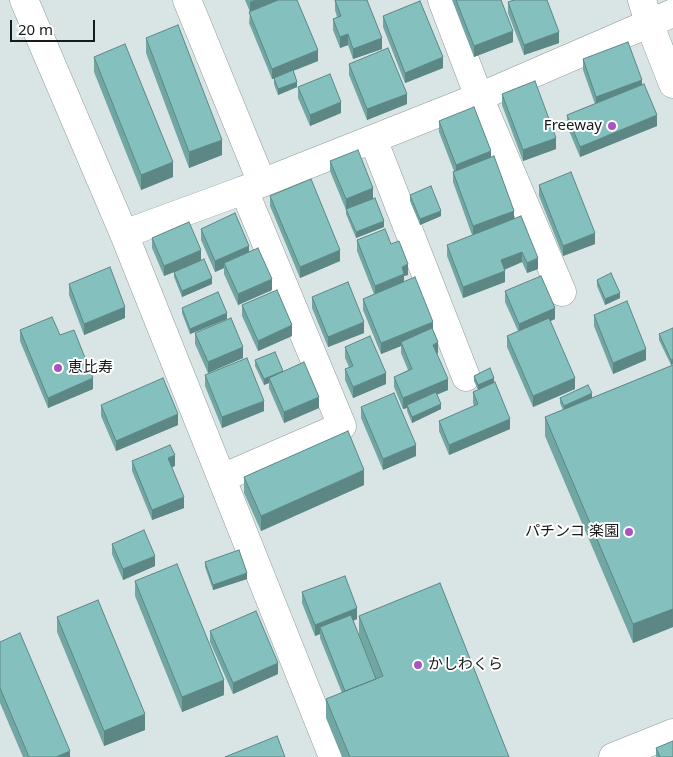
<!DOCTYPE html>
<meta charset="utf-8">
<style>
body{margin:0}
#map{position:relative;width:673px;height:757px;overflow:hidden;background:#d9e4e4;font-family:"Noto Sans",sans-serif}
canvas{display:block}
.scale{position:absolute;left:10px;top:20px;width:85px;height:22px;box-sizing:border-box;border:2px solid #161a1a;border-top:0;padding-left:6px;font-size:15px;line-height:18px;white-space:nowrap;color:#161a1a;-webkit-text-stroke:4px #fff;paint-order:stroke}
</style>
<div id="map">
<canvas width="673" height="757"></canvas>
<div class="scale">20 m</div>
</div>
<script>
const c = document.querySelector('canvas').getContext('2d');
c.lineJoin = 'round';
const poly = rows => new Path2D(rows.map(r => 'M' + r).join(''));
function strokePath(path, color, width, dash) { c.strokeStyle = color; c.lineWidth = width; c.lineCap = dash ? 'butt' : 'round'; c.setLineDash(dash || []); c.stroke(path); }
function fillPath(path, color) { c.fillStyle = color; c.fill(path, 'evenodd'); }
function label(font, color, halo, rows, align = 'center') {
  c.font = font + ' "Noto Sans","Noto Sans JP",sans-serif'; c.lineWidth = 4; c.setLineDash([]); c.textBaseline = 'middle'; c.strokeStyle = halo; c.fillStyle = color; for (const [text, x, y, turn = 0] of rows) {
    c.save(); c.translate(x, y); c.rotate((+turn || 0) * Math.PI / 180); c.textAlign = isNaN(turn) ? turn : align; if (halo) c.strokeText(text, 0, 0); c.fillText(text, 0, 0); c.restore();
  }
}
const minor = poly([
 [24,0,124,234,333,757],
 [187,0,262,183],
 [442,0,479,97,562,292],
 [642,0,649,23,673,84],
 [373,139,466,377],
 [124,234,244,190,479,97,673,13],
 [222,478,342,426,244,190],
 [613,757,673,733]
]);
strokePath(minor, '#919c9b', 29);
strokePath(minor, '#fff', 28);
fillPath(poly([
 [245,0,297,0,318,61,293,71,297,87,278,95,274,84,274,79,272,79,249,23,250,12],
 [335,0,367,0,382,49,353,59,348,45,340,48,333,30,333,19,337,17,335,10],
 [452,0,501,0,513,42,474,57],
 [508,2,559,43,524,55,508,13],
 [383,16,443,68,405,83,383,27],
 [146,38,222,155,189,168,146,53],
 [94,57,173,177,141,190,94,72],
 [583,59,642,85,657,126,580,157,567,126,567,115,595,104,583,70],
 [349,64,407,104,367,120,349,75],
 [298,87,341,113,310,126,298,98],
 [502,94,556,149,523,161,502,105],
 [439,121,491,157,514,219,538,269,527,273,522,262,504,270,505,282,463,298,447,256,447,245,472,235,453,182,453,172,454,171,439,132],
 [330,161,373,199,384,227,356,238,346,214,346,210,330,171],
 [539,185,595,244,563,256,539,196],
 [410,195,441,216,420,225,410,201],
 [270,196,340,261,300,278,270,206],
 [201,229,249,252,272,290,238,305,224,274,224,268,215,272,201,240],
 [152,238,201,260,212,284,182,297,174,277,174,272,164,276,152,248],
 [357,240,391,244,408,275,404,276,404,282,433,331,438,353,437,354,448,390,437,394,441,409,412,423,407,411,407,408,403,409,394,387,394,377,408,370,401,353,401,346,381,354,363,310,363,299,374,294,357,251],
 [597,280,620,298,605,305,597,286],
 [69,284,125,318,84,335,69,295],
 [505,291,555,319,550,321,575,389,533,407,507,347,507,336,518,331,505,302],
 [312,297,364,333,328,347,312,308],
 [242,305,292,336,258,351,242,316],
 [182,308,227,319,190,334,182,313],
 [594,315,646,360,613,374,594,326],
 [673,328,673,364,671,365,659,340,659,334],
 [20,330,60,335,93,389,48,408,20,341],
 [195,333,243,358,208,373,195,344],
 [345,347,386,384,353,398,345,380,345,369,349,367,345,358],
 [255,360,283,371,319,408,284,423,269,388,269,383,264,385,255,366],
 [673,365,673,627,633,643,545,436,545,417,563,410,560,403,560,398,592,398],
 [205,375,264,411,222,428,205,386],
 [474,376,494,383,510,429,449,455,439,431,439,421,474,406,473,403,473,392,478,390,474,381],
 [101,405,178,425,116,451,101,416],
 [361,407,416,456,383,470,361,418],
 [132,461,175,466,171,467,184,508,152,520,132,471],
 [244,477,364,485,261,531,244,493],
 [112,544,155,566,123,580,112,554],
 [205,562,247,579,213,590,205,567],
 [135,581,224,695,182,712,135,596],
 [302,592,357,619,353,621,376,679,359,635,359,616,509,757,342,757,326,718,326,699,342,693,320,638,320,634,315,636,302,603],
 [57,617,145,730,104,746,57,632],
 [210,631,278,674,233,694,210,642],
 [0,642,70,757,23,757,0,703],
 [656,748,673,757,656,757]
]), '#72a6a3');
fillPath(poly([
 [255,0,283,0,250,13,250,2],
 [513,31,513,42,474,57,474,46],
 [559,32,559,43,524,55,524,45],
 [348,34,348,45,340,48,340,37],
 [382,38,382,49,353,59,353,49],
 [318,50,318,61,272,79,272,69],
 [443,57,443,68,405,83,405,73],
 [642,80,642,91,596,107,596,97],
 [297,82,297,87,278,95,278,89],
 [407,94,407,104,367,120,367,109],
 [341,102,341,113,310,126,310,115],
 [657,115,657,126,580,157,580,147],
 [556,138,556,149,523,161,523,150],
 [222,140,222,155,189,168,189,152],
 [491,151,491,162,456,176,456,165],
 [173,162,173,177,141,190,141,175],
 [373,188,373,199,346,210,346,199],
 [441,211,441,216,420,225,420,219],
 [514,211,514,222,473,237,473,226],
 [384,221,384,227,356,238,356,232],
 [595,233,595,244,563,256,563,246],
 [249,246,249,257,224,263,224,268,215,272,215,261],
 [201,250,201,261,164,276,164,266],
 [340,250,340,261,300,278,300,267],
 [522,252,522,262,501,271,501,260],
 [538,258,538,269,527,273,527,263],
 [408,264,408,275,404,276,404,285,375,297,375,286,402,267],
 [505,271,505,282,463,298,463,287],
 [212,278,212,284,182,297,182,291],
 [272,279,272,290,238,305,238,294],
 [620,293,620,298,605,305,605,299],
 [125,307,125,318,84,335,84,324],
 [555,308,555,319,519,335,519,324],
 [227,313,227,319,190,334,190,329],
 [364,322,364,333,328,347,328,337],
 [433,322,433,333,401,342,401,346,381,354,381,343],
 [292,325,292,336,258,351,258,341],
 [438,342,438,353,433,355,433,345],
 [243,347,243,358,208,373,208,362],
 [646,349,646,360,613,374,613,363],
 [673,359,673,364,671,365,671,360],
 [283,371,269,378,269,383,264,385,264,379],
 [386,373,386,384,353,398,353,387],
 [93,378,93,389,48,408,48,398],
 [494,378,494,384,478,391,478,385],
 [575,378,575,389,533,407,533,396],
 [448,379,448,390,408,407,407,405,407,408,403,409,403,398],
 [592,393,592,399,564,412,564,406],
 [319,397,319,408,284,423,284,412],
 [264,401,264,411,222,428,222,417],
 [441,404,441,409,412,423,412,417],
 [178,414,178,425,116,451,116,441],
 [510,419,510,429,449,455,449,445],
 [416,445,416,456,383,470,383,459],
 [175,455,175,466,168,469,168,458],
 [364,470,364,485,261,531,261,516],
 [184,497,184,508,152,520,152,510],
 [155,556,155,566,123,580,123,569],
 [247,573,247,579,213,590,213,585],
 [357,608,357,619,322,633,320,627,320,634,315,636,315,625],
 [673,609,673,627,633,643,633,624],
 [278,663,278,674,233,694,233,683],
 [224,680,224,695,182,712,182,697],
 [145,714,145,730,104,746,104,731],
 [70,751,70,757,56,757]
]), '#5c8785');
const building = poly([
 [278,0,297,0,318,50,272,69,249,12,278,0],
 [335,0,367,0,382,38,353,49,348,34,340,37,333,19,341,16,335,0],
 [456,0,501,0,513,31,474,46,456,0],
 [514,0,547,0,559,32,524,45,508,2,514,0],
 [420,1,443,57,405,73,383,16,420,1],
 [178,25,222,140,189,152,146,38,178,25],
 [628,42,642,80,596,97,583,59,628,42],
 [125,44,173,162,141,175,94,57,125,44],
 [388,48,407,94,367,109,349,64,388,48],
 [293,70,297,82,278,89,274,78,293,70],
 [330,74,341,102,310,115,298,87,330,74],
 [535,81,556,138,523,150,502,94,535,81],
 [644,84,657,115,580,147,567,115,644,84],
 [474,107,491,151,456,165,439,121,474,107],
 [358,150,373,188,346,199,330,161,358,150],
 [494,156,514,211,473,226,453,172,494,156],
 [571,172,595,233,563,246,539,185,571,172],
 [311,179,340,250,300,267,270,196,311,179],
 [431,186,441,211,420,219,410,195,431,186],
 [375,198,384,221,356,232,346,209,375,198],
 [235,213,249,246,215,261,201,229,235,213],
 [521,216,538,258,527,263,522,252,501,260,505,271,463,287,447,245,521,216],
 [189,222,201,250,164,266,152,238,189,222],
 [385,229,391,244,399,241,408,264,402,267,404,274,375,286,357,240,385,229],
 [258,248,272,279,238,294,224,263,258,248],
 [204,259,212,278,182,291,174,272,204,259],
 [110,267,125,307,84,324,69,284,110,267],
 [611,273,620,293,605,299,597,280,611,273],
 [541,276,555,308,519,324,505,291,541,276],
 [415,277,433,322,381,343,363,299,415,277],
 [348,282,364,322,328,337,312,297,348,282],
 [277,290,292,325,258,341,242,305,277,290],
 [218,292,227,313,190,329,182,308,218,292],
 [627,301,646,349,613,363,594,315,627,301],
 [52,317,60,335,74,330,93,378,48,398,20,330,52,317],
 [231,318,243,347,208,362,195,333,231,318],
 [549,318,575,378,533,396,507,336,549,318],
 [432,328,438,342,433,345,448,379,403,398,394,377,412,369,401,342,432,328],
 [673,328,673,359,671,360,659,334,673,328],
 [370,336,386,373,353,387,345,369,353,366,345,347,370,336],
 [275,352,283,371,264,379,255,360,275,352],
 [247,358,264,401,222,417,205,375,247,358],
 [304,362,319,397,284,412,269,378,304,362],
 [673,365,673,609,633,624,545,417,673,365],
 [490,368,494,378,478,385,474,376,490,368],
 [163,378,178,414,116,441,101,405,163,378],
 [495,382,510,419,449,445,439,421,478,404,473,392,495,382],
 [588,385,592,393,564,406,560,398,588,385],
 [436,392,441,404,412,417,407,405,436,392],
 [394,393,416,445,383,459,361,407,394,393],
 [348,431,364,470,261,516,244,477,348,431],
 [170,445,175,455,168,458,184,497,152,510,132,461,170,445],
 [144,530,155,556,123,569,112,544,144,530],
 [239,550,247,573,213,585,205,562,239,550],
 [177,564,224,680,182,697,135,581,177,564],
 [345,576,357,608,315,625,302,592,345,576],
 [440,583,509,757,350,757,326,699,383,676,359,616,440,583],
 [98,600,145,714,104,731,57,617,98,600],
 [256,611,278,663,233,683,210,631,256,611],
 [351,615,376,679,345,691,320,627,351,615],
 [20,633,70,751,56,757,29,757,0,688,0,642,20,633],
 [277,736,285,757,225,757,277,736],
 [673,741,673,757,660,757,656,748,673,741]
]);
fillPath(building, '#84c1be');
strokePath(building, '#5c8785', 1);
for (const [x, y, r, color] of [
 [612,126,5,"#a954c2"],
 [58,368,5,"#a954c2"],
 [629,532,5,"#a954c2"],
 [418,665,5,"#a954c2"]
]) { const dot = new Path2D(); dot.arc(x, y, r, 0, 2 * Math.PI); c.fillStyle = color; c.fill(dot); strokePath(dot, '#fff', 2); }
label('15px', '#161a1a', '#fff', [
 ["Freeway",602,126],
 ["恵比寿",68,368,"left"],
 ["パチンコ 楽園",619,532],
 ["かしわくら",428,665,"left"]
], 'right');
</script>
